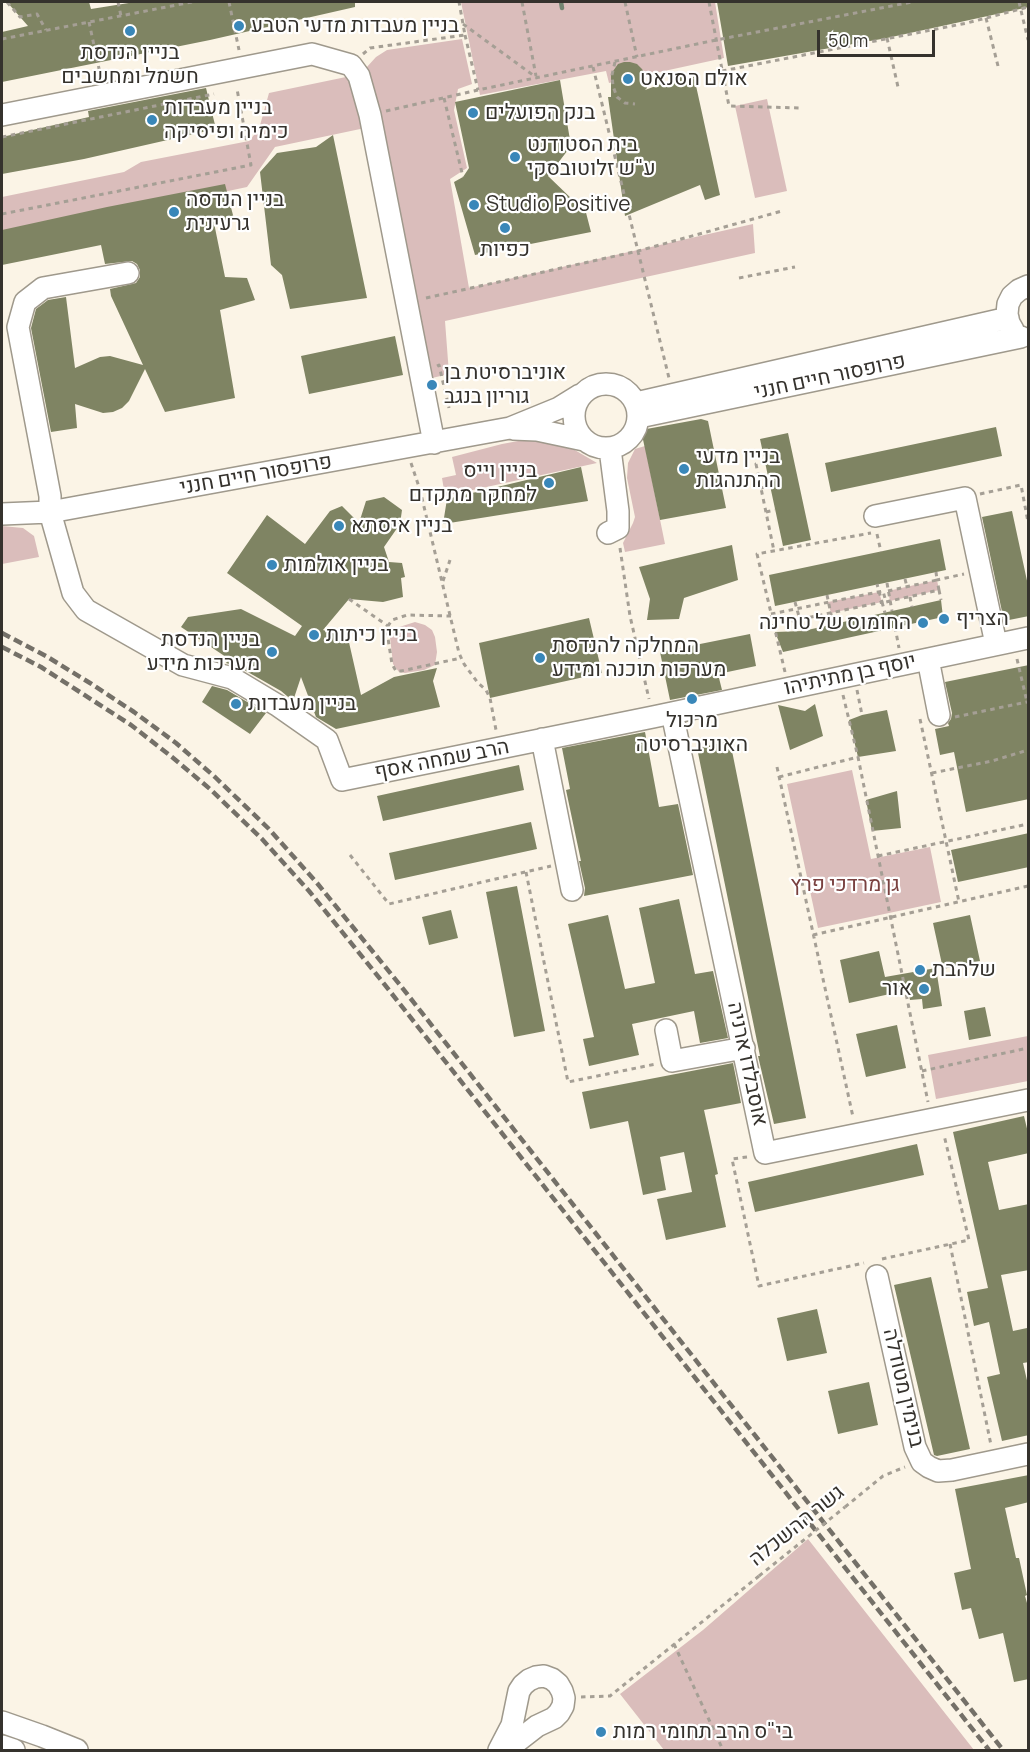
<!DOCTYPE html>
<meta charset="utf-8">
<style>
body{margin:0}
#map{position:relative;width:1030px;height:1752px;overflow:hidden;background:#fbf4e6;font-family:Manrope,sans-serif}
canvas{display:block}
.frame{position:absolute;inset:0;border:3px solid #35322d;pointer-events:none}
.scale{position:absolute;left:817px;top:30px;width:118px;height:27px;box-sizing:border-box;border:3px solid #35322d;border-top:0;padding-left:8px;font-size:18px;line-height:21px;white-space:nowrap;color:#35322d;-webkit-text-stroke:4px #fff;paint-order:stroke}
</style>
<div id="map">
<canvas width="1030" height="1752"></canvas>
<div class="frame"></div>
<div class="scale">50 m</div>
</div>
<script>
const c = document.querySelector('canvas').getContext('2d');
c.lineJoin = 'round';
function fillPath(path, color) { c.fillStyle = color; c.fill(path, 'evenodd'); }
const poly = rows => new Path2D(rows.map(r => 'M' + r).join(''));
function strokePath(path, color, width, dash) { c.strokeStyle = color; c.lineWidth = width; c.lineCap = dash ? 'butt' : 'round'; c.setLineDash(dash || []); c.stroke(path); }
function label(font, color, halo, rows, align = 'center') {
  c.font = font + ' Manrope,Heebo,sans-serif'; c.lineWidth = 4.5; c.setLineDash([]); c.textBaseline = 'middle'; c.strokeStyle = halo; c.fillStyle = color; for (const [text, x, y, turn = 0] of rows) {
    c.save(); c.translate(x, y); c.rotate((+turn || 0) * Math.PI / 180); c.textAlign = isNaN(turn) ? turn : align; if (halo) c.strokeText(text, 0, 0); c.fillText(text, 0, 0); c.restore();
  }
}
fillPath(poly([
 [461,2,715,2,724,58,609,83,606,71,480,95],
 [462,39,472,84,458,89,454,110,467,168,450,179,469,288,753,224,755,253,445,321,449,374,432,378,366,68,376,57,387,50],
 [346,77,357,94,365,128,275,147,247,187,2,239,2,197,124,172,141,162,249,141,259,129,269,93],
 [767,99,787,191,755,198,735,106],
 [540,437,561,442,597,463,445,496,442,478,456,475,452,457,502,444],
 [645,446,665,544,625,552,623,543,633,523,635,517,627,478,628,463,635,449],
 [2,526,23,528,34,536,39,557,2,564],
 [937,580,939,590,890,601,888,591],
 [879,592,882,602,831,613,828,602],
 [415,622,425,625,432,630,435,637,437,652,435,665,424,670,405,673,399,672,393,664,390,637,393,629],
 [852,770,871,859,930,847,941,902,818,928,787,784],
 [1028,1036,1028,1081,936,1099,928,1055],
 [808,1539,974,1750,664,1750,620,1694,703,1630]
]), '#dabdbb');
strokePath(poly([
 [561,2,562,8]
]), '#728571', 4.5);
fillPath(poly([
 [7,2,89,2,91,9,135,2,355,2,355,7,210,40,2,82,2,32,28,26],
 [717,2,1029,2,1029,7,887,38,728,66],
 [624,62,630,62,637,64,642,69,645,74,647,88,645,90,693,72,720,195,705,200,700,185,625,216,608,97,611,97,611,74,618,64],
 [560,80,571,146,548,176,574,201,583,201,591,232,475,255,454,182,463,177,469,168,455,102],
 [206,88,216,129,84,159,2,174,2,137,89,117,88,111],
 [333,135,367,298,290,309,282,275,271,265,260,172,277,153,316,147],
 [225,184,234,219,214,223,225,277,247,278,255,300,220,310,235,398,165,412,145,369,129,401,122,408,113,412,103,413,75,404,77,428,51,432,31,328,36,309,48,300,66,297,75,368,100,357,110,356,143,365,111,296,110,289,136,283,140,277,140,270,137,264,132,261,105,264,101,245,2,265,2,230,107,207],
 [395,336,403,375,309,394,301,356],
 [701,419,708,421,726,508,660,520,641,430],
 [996,427,1002,456,831,492,825,463],
 [788,433,811,540,783,546,760,439],
 [581,467,588,501,443,524,447,499],
 [384,497,402,510,400,524,384,547,389,562,402,563,405,577,401,578,403,597,383,602,349,599,323,630,348,638,361,695,394,677,437,668,433,681,440,707,336,729,316,717,301,677,293,701,281,691,239,667,226,663,229,659,181,627,188,617,241,609,295,636,302,626,227,573,267,515,305,544,330,511,342,506,359,523,366,501],
 [1012,511,1029,590,1029,616,1004,621,982,517],
 [940,539,946,570,775,606,769,575],
 [732,545,738,580,684,598,679,619,647,620,650,599,639,567],
 [941,600,943,617,783,652,775,632,803,631],
 [589,618,602,673,490,698,479,643],
 [750,634,756,666,718,674,722,690,670,700,660,652],
 [1029,665,1029,799,966,812,954,752,940,755,935,729,949,726,948,723,951,719,952,713,945,682],
 [212,686,227,690,266,713,250,734,202,702],
 [815,704,823,736,790,750,778,705,805,711],
 [887,710,896,751,858,757,849,720,862,715],
 [645,732,659,807,678,804,693,875,584,896,585,888,579,861,581,861,566,790,570,789,562,748],
 [730,741,806,1118,774,1124,758,1056,760,1056,697,748],
 [519,765,524,790,383,821,377,796],
 [897,791,901,828,872,831,866,800],
 [531,822,537,849,395,880,389,853],
 [1029,833,1029,867,958,882,951,850],
 [517,886,545,1031,514,1037,486,892],
 [679,899,695,974,713,971,728,1038,700,1043,694,1011,632,1024,639,1055,589,1066,583,1039,594,1037,568,924,608,915,625,989,655,983,639,908],
 [451,910,458,938,429,945,422,917],
 [970,915,980,961,943,969,933,923],
 [879,951,885,977,936,968,942,1006,923,1009,922,999,910,1000,908,990,849,1003,840,960],
 [985,1007,991,1036,969,1040,964,1011],
 [897,1025,906,1068,866,1077,856,1034],
 [733,1063,741,1103,704,1110,718,1174,715,1175,726,1227,666,1240,657,1199,692,1192,684,1152,660,1157,666,1190,643,1195,628,1121,590,1129,582,1092],
 [1024,1116,1029,1137,1029,1153,988,1162,999,1210,1029,1204,1029,1270,1001,1275,1013,1331,1027,1328,1029,1337,1029,1362,1023,1363,1029,1389,1029,1435,1002,1441,987,1377,1000,1374,989,1322,974,1326,967,1292,988,1288,953,1132],
 [917,1144,924,1175,755,1212,748,1182],
 [931,1277,970,1449,937,1456,934,1455,894,1285],
 [817,1309,827,1353,787,1361,777,1318],
 [869,1382,878,1425,838,1434,828,1391],
 [1029,1475,1029,1502,1005,1508,1016,1558,1019,1558,1027,1595,1025,1596,1029,1610,1029,1679,1014,1682,1003,1633,979,1639,971,1608,962,1610,954,1573,971,1569,955,1489]
]), '#7f8463');
const minor = poly([
 [2,115,312,54,351,65,359,76,370,115,434,443],
 [128,273,43,288,25,302,18,327,50,496,50,512,73,593,86,610,183,665,232,678,277,705,327,740,342,780,653,717,1028,638],
 [1013,330,1009,323,1007,314,1008,304,1012,296,1019,290,1028,286],
 '574 416a32 32 0 1 1 64 0a32 32 0 1 1-64 0Z',
 [636,403,1008,318],
 [639,417,1021,337],
 [513,429,537,430,584,440],
 [2,514,50,512,510,428,559,408,580,395],
 [875,516,965,498,996,644],
 [608,533,618,528,618,511,610,449],
 [928,659,939,715],
 [672,713,765,1153,1028,1100],
 [542,739,572,890],
 [666,1030,672,1061,744,1048],
 [877,1276,915,1447,922,1462,929,1467,938,1471,952,1470,1028,1454],
 [2,1722,42,1736,77,1750],
 [2,1746,14,1750],
 [499,1750,512,1725,519,1691,523,1685,529,1680,536,1677,544,1676,552,1679,558,1684,562,1691,564,1698,563,1706,559,1713,554,1718,537,1726,506,1750]
]);
strokePath(minor, '#9f998c', 24);
strokePath(poly([
 [7,2,20,17,37,14,46,30],
 [118,2,121,16],
 [229,2,239,50],
 [522,2,536,76],
 [625,2,637,57],
 [709,2,729,106,800,108],
 [1019,2,1028,40],
 [986,18,998,66],
 [89,22,101,78],
 [463,24,537,78],
 [465,35,478,90],
 [887,38,898,87],
 [2,39,192,2],
 [363,54,370,48,465,35,459,2],
 [615,62,612,75,613,86,617,97,625,103,635,104],
 [593,67,669,378],
 [722,71,967,23,1028,7],
 [444,98,463,177],
 [386,111,478,90,716,40,912,2],
 [2,137,214,94],
 [2,214,251,165,237,89],
 [739,278,795,267],
 [426,298,638,251,782,211],
 [437,366,439,365,449,408],
 [765,462,756,464,774,551],
 [411,463,420,490,459,653,464,664,478,683,486,690,490,698,496,730],
 [761,488,770,486],
 [980,494,1021,485,1028,522],
 [766,512,775,510],
 [877,534,881,552],
 [620,548,630,616,649,699],
 [905,579,907,587],
 [443,581,450,560],
 [887,583,892,611],
 [939,590,941,600],
 [888,591,937,580,936,572],
 [827,595,833,624],
 [910,597,912,607],
 [349,599,388,626],
 [795,602,803,631],
 [882,602,885,613],
 [771,614,883,591,886,602,890,601,939,590,937,580,964,574],
 [451,616,407,615,392,620,388,626,387,632,392,664,396,671,401,671,461,658],
 [774,625,882,602,877,584],
 [895,627,899,648],
 [1017,659,1027,702],
 [785,672,757,554,871,533],
 [857,690,862,715],
 [843,695,858,757],
 [955,717,1027,702],
 [920,719,959,902],
 [777,767,853,1117],
 [932,773,992,761,1028,750],
 [779,777,858,757,928,1102],
 [350,855,389,904,551,866],
 [878,856,1028,824],
 [526,872,568,1082,656,1064],
 [813,935,1028,886],
 [922,1071,1028,1048],
 [747,1157,732,1159,759,1286,864,1263],
 [950,1244,991,1445],
 [882,1259,969,1240,944,1135],
 [845,1507,883,1476,905,1467],
 [674,1644,723,1750],
 [581,1697,610,1696,759,1576]
]), '#a59f95', 3, [4.5, 4.5]);
strokePath(minor, '#fff', 21);
strokePath(poly([
 [2,633,46,656,90,683,134,712,176,743,215,777,269,829,317,883,400,985,1003,1750],
 [2,647,41,667,131,725,172,757,210,789,262,839,309,891,381,980,989,1750]
]), '#747068', 4.5, [9, 4.5]);
strokePath(poly([
 [759,1576,845,1507]
]), '#a59f95', 3, [4.5, 4.5]);
for (const [x, y, r, color] of [
 [239,26,6,"#3987b9"],
 [130,31,6,"#3987b9"],
 [628,79,6,"#3987b9"],
 [473,113,6,"#3987b9"],
 [152,120,6,"#3987b9"],
 [515,157,6,"#3987b9"],
 [474,205,6,"#3987b9"],
 [174,212,6,"#3987b9"],
 [505,228,6,"#3987b9"],
 [432,385,6,"#3987b9"],
 [684,469,6,"#3987b9"],
 [549,483,6,"#3987b9"],
 [339,526,6,"#3987b9"],
 [272,565,6,"#3987b9"],
 [944,619,6,"#3987b9"],
 [923,623,6,"#3987b9"],
 [314,635,6,"#3987b9"],
 [272,652,6,"#3987b9"],
 [540,658,6,"#3987b9"],
 [692,699,6,"#3987b9"],
 [236,704,6,"#3987b9"],
 [920,970,6,"#3987b9"],
 [924,989,6,"#3987b9"],
 [601,1732,6,"#3987b9"]
]) { const dot = new Path2D(); dot.arc(x, y, r, 0, 2 * Math.PI); c.fillStyle = color; c.fill(dot); strokePath(dot, '#fff', 2); }
label('21px', '#35322d', '#fff', [
 ["בניין מעבדות מדעי הטבע",251,26],
 ["בניין הנדסת",130,53,"center"],
 ["חשמל ומחשבים",130,77,"center"],
 ["אולם הסנאט",640,79],
 ["בניין מעבדות",164,108],
 ["כימיה ופיסיקה",164,132],
 ["בנק הפועלים",485,113],
 ["בית הסטודנט",527,145],
 ["ע\"ש זלוטובסקי",527,169],
 ["בניין הנדסה",186,200],
 ["גרעינית",186,224],
 ["Studio Positive",486,205],
 ["כפיות",505,250,"center"],
 ["אוניברסיטת בן",444,373],
 ["גוריון בנגב",444,397],
 ["בניין מדעי",696,457],
 ["ההתנהגות",696,481],
 ["בניין וייס",537,471,"right"],
 ["למחקר מתקדם",537,495,"right"],
 ["בניין איסתא",351,526],
 ["בניין אולמות",284,565],
 ["הצריף",956,619],
 ["החומוס של טחינה",911,623,"right"],
 ["בניין כיתות",326,635],
 ["בניין הנדסת",260,640,"right"],
 ["מערכות מידע",260,664,"right"],
 ["המחלקה להנדסת",552,646],
 ["מערכות תוכנה ומידע",552,670],
 ["בניין מעבדות",248,704],
 ["מרכול",692,721,"center"],
 ["האוניברסיטה",692,745,"center"],
 ["שלהבת",932,970],
 ["אור",912,989,"right"],
 ["בי\"ס הרב תחומי רמות",613,1732]
], 'left');
label('21px', '#35322d', '#fff', [
 ["פרופסור חיים חנני",830,377,-12],
 ["פרופסור חיים חנני",256,475,-10],
 ["יוסף בן מתיתיהו",850,675,-12],
 ["הרב שמחה אסף",442,760,-11],
 ["אוסבלדו ארניה",747,1064,78],
 ["בנימין מטודלה",903,1388,77],
 ["גשר ההשכלה",797,1526,-39]
]);
label('21px', '#79403f', '#fff', [
 ["גן מרדכי פרץ",845,885]
]);
</script>
